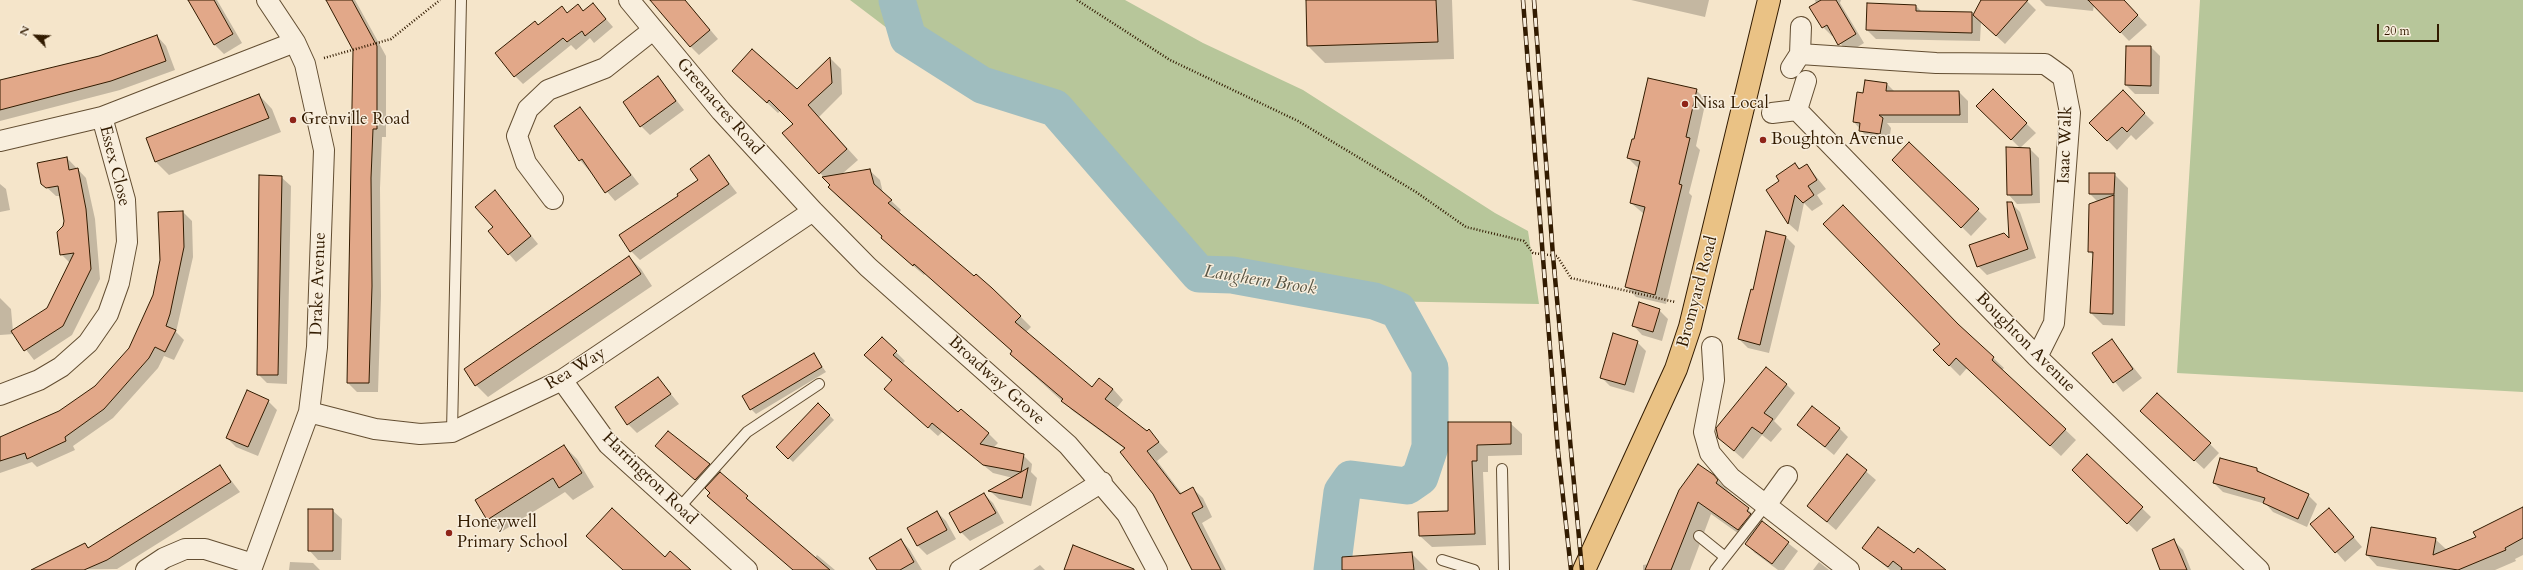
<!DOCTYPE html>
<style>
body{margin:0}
#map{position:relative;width:2523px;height:570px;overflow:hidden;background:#f5e5ca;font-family:Cardo,serif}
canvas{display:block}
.north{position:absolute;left:16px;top:16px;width:40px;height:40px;-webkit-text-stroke:3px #f8eedd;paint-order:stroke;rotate:294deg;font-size:11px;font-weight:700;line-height:16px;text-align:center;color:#321b00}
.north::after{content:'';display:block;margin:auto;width:14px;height:18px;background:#321b00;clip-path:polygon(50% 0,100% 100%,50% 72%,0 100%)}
.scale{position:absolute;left:2377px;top:24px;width:62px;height:18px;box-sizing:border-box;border:2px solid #321b00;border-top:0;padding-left:5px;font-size:12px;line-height:14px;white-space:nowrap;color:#321b00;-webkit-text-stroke:3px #f8eedd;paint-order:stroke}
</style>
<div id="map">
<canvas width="2523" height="570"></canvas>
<div class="north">N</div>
<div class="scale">20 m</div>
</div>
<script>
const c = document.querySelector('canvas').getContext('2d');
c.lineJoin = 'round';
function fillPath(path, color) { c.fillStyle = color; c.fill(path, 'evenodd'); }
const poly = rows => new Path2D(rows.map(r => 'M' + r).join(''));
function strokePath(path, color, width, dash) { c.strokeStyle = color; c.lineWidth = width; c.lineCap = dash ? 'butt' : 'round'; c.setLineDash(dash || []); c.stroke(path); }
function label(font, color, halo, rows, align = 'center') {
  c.font = font + ' Cardo,serif'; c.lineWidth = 3; c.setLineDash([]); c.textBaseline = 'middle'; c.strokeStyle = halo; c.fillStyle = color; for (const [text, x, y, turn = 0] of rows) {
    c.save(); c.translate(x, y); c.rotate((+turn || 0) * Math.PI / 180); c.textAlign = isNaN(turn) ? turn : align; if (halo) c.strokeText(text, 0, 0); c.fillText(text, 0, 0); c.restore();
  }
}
fillPath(poly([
 [850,0,1125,0,1203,43,1303,90,1495,213,1528,231,1539,304,1374,301,1232,275,1199,274,1055,108,978,97],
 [2200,0,2523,0,2523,392,2177,373]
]), '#b7c69a');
fillPath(poly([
 [188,0,217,0,242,43,224,54,215,45],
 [327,0,355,0,386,56,386,137,382,137,380,188,381,296,378,392,357,392,348,383,354,49],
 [658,0,685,0,718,39,699,55,690,46],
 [1307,0,1452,0,1454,59,1325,63,1308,46],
 [1631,0,1709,0,1705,17],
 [1815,0,1841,0,1840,3,1864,43,1848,53,1834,35,1832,36,1823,27],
 [1982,0,2026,0,2036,10,2005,44,1981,22,1980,41,1876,39,1867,30,1868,4,1916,6,1922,12,1972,13,1974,15],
 [2040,0,2123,0,2147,25,2129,41,2094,5,2093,11,2046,6],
 [593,4,613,27,594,43,590,38,576,50,571,45,523,84,515,76,538,26,561,7,568,14,578,6,584,12],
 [157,36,166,46,175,70,120,90,0,121,0,81,99,57],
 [2151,47,2160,56,2159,94,2135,94,2126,85],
 [830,58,841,69,842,94,819,117,858,160,842,174,869,170,880,180,883,193,901,210,899,213,1020,316,1031,327,1026,332,1092,388,1113,389,1123,400,1116,409,1147,432,1149,431,1168,452,1157,461,1182,494,1192,488,1203,498,1212,517,1202,523,1226,570,1193,570,1153,494,1125,449,1073,411,1021,364,1011,354,1013,352,925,274,924,275,892,248,883,237,839,198,829,187,831,185,784,133,794,124,781,110,778,113,733,71,797,91],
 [658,77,684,110,650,135,641,126],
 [1887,84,1895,92,1959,92,1968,101,1968,123,1887,123,1891,128,1889,142,1869,140,1854,122,1864,94],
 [1696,90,1706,100,1696,146,1700,150,1689,193,1692,196,1666,304,1636,297,1626,286,1644,214,1631,203,1639,169,1628,158],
 [1993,91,2036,133,2020,148,1978,106],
 [2123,92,2154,123,2136,140,2131,135,2117,150,2091,123],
 [259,95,272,109,281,132,169,175,156,162,147,139],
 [580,108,639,184,615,201,580,160],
 [1909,144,1987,219,1971,236,1894,160],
 [2030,149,2039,158,2040,203,2017,204,2008,194],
 [709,157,737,193,640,260,631,251,680,196,699,180],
 [67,158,86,178,95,219,100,279,72,335,34,360,14,334,0,335,0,298,11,309,13,332,48,309,70,263,61,254,65,221,61,196,56,196,42,183],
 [1795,165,1800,169,1807,165,1826,189,1817,195,1823,204,1812,211,1804,203,1798,232,1789,224,1767,190,1780,182],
 [2114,174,2128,188,2125,326,2103,325,2091,313,2094,256,2089,251,2098,202,2090,194],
 [281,177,291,186,287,384,267,383,258,374],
 [0,184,6,189,10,210,0,212],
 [495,191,538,244,516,262,509,254],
 [2011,203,2020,212,2036,258,1987,275,1978,266,2010,240],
 [183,212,192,221,193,257,176,332,184,340,174,360,164,356,158,368,113,418,73,446,75,450,37,467,32,462,0,473,0,438,60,412,96,387,130,348,154,295],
 [1786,237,1795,246,1769,353,1748,348,1739,339,1754,291],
 [629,257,641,269,652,286,488,397,476,385],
 [1659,310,1668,319,1662,341,1642,335,1633,325],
 [1961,328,2004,368,2002,370,2076,440,2061,456,1967,368,1960,376,1945,361],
 [2111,340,2142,378,2123,392,2093,353],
 [1637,342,1646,351,1634,393,1610,386,1601,377],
 [896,352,905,361,902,364,958,414,961,411,989,434,998,443,993,448,1023,455,1032,464,1031,472,1037,478,1031,506,999,499,990,491,1013,478,993,473,942,432,938,436,885,389,893,380,875,364],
 [814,355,826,372,756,414,751,409],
 [658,378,679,404,637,433,628,424],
 [1786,384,1795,393,1774,421,1782,429,1771,442,1762,435,1743,459,1719,438],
 [268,401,277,410,258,456,236,447,227,438],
 [818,404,834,420,793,462,777,447],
 [2151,420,2210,444,2219,453,2204,469],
 [1450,423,1510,423,1522,434,1522,455,1488,456,1488,472,1483,472,1486,545,1432,547,1420,536,1449,512],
 [1798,425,1839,428,1848,437,1834,455],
 [564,446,577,459,594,487,573,500,565,492,501,532,488,519],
 [657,446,709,465,815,558,817,555,835,570,794,570,706,488],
 [2087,455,2151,517,2137,532,2073,470],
 [1848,456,1876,480,1836,530,1808,506],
 [220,466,240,492,117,569,34,570,85,544,89,549],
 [2257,469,2262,474,2308,495,2317,504,2307,527,2273,512,2266,504,2223,492,2214,483],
 [1713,476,1761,522,1798,551,1784,570,1778,570,1755,553,1746,544,1749,541,1711,514,1690,570,1643,570,1643,565,1649,564],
 [984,494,993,503,1004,523,970,541,961,532],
 [2523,508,2523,555,2515,559,2516,561,2495,570,2400,570,2377,566,2367,555,2435,539,2447,550,2477,538],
 [332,510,342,519,341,560,318,560,309,550],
 [937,512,946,521,956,539,927,555,918,546,908,528],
 [2338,519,2362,547,2345,562,2312,524],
 [901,540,910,550,922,570,878,570],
 [2174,541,2183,550,2191,570,2162,570],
 [1863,548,1914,555,1945,570,1890,570],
 [1412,554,1428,570,1361,570],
 [290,562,313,563,320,570,289,570],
 [1819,562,1829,570,1813,570],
 [1040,565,1045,570,1033,570]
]), '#0003');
strokePath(poly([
 [897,0,908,38,982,85,1055,108,1199,274,1232,275,1374,301,1398,310,1430,368,1430,447,1420,477,1407,486,1351,479,1342,492,1332,570]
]), '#9fbdbf', 37);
const building = poly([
 [188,0,214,0,233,34,214,45,188,0],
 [326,0,352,0,377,46,377,129,373,129,371,178,372,286,369,383,347,383,353,50,326,0],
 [650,0,685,0,710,30,690,47,650,0],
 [1306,0,1436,0,1438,42,1307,46,1306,0],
 [1821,0,1836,0,1856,34,1838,45,1827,25,1822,28,1809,7,1821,0],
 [1981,0,2028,0,1996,36,1973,15,1981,0],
 [2088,0,2124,0,2138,15,2120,33,2088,0],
 [593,3,606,19,585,36,582,31,567,42,563,38,514,77,495,53,535,21,538,25,562,6,567,13,578,4,583,11,593,3],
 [1867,3,1916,5,1916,11,1972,12,1972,33,1866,30,1867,3],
 [157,35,166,61,111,81,0,110,0,80,99,56,157,35],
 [2126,46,2151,46,2151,86,2125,85,2126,46],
 [752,49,797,89,830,57,832,83,808,105,847,149,819,174,782,133,793,124,769,100,767,103,732,71,752,49],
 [658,76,676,101,640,127,623,102,658,76],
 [1648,78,1697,89,1686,137,1690,138,1679,184,1682,185,1655,295,1625,287,1645,207,1630,203,1640,161,1627,158,1632,139,1634,139,1648,78],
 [1865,80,1887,83,1886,91,1959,91,1960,115,1879,115,1883,118,1880,134,1859,131,1860,123,1853,122,1857,92,1863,93,1865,80],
 [1993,89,2027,123,2011,140,1976,106,1993,89],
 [2123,90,2145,113,2127,132,2122,127,2107,141,2089,123,2123,90],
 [259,94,269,118,155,162,146,138,259,94],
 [580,107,631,175,605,193,582,159,579,161,554,126,580,107],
 [1909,142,1979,209,1961,228,1892,160,1909,142],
 [2006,147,2030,148,2032,195,2007,195,2006,147],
 [709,155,729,184,630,252,619,235,678,196,677,194,698,180,690,169,709,155],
 [67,157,69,170,78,168,86,209,91,269,63,326,24,351,11,331,47,308,74,253,60,255,57,232,63,226,64,221,58,186,46,188,41,184,37,163,67,157],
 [1795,163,1799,169,1807,164,1817,180,1808,186,1814,195,1803,203,1795,195,1788,224,1766,190,1779,181,1776,176,1795,163],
 [870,169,874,184,892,200,888,203,974,276,976,274,992,288,1021,316,1015,322,1092,387,1099,378,1113,389,1105,399,1147,431,1149,429,1159,442,1147,451,1180,494,1193,487,1203,507,1192,513,1221,570,1192,570,1153,494,1120,452,1125,448,1061,401,1063,399,1010,354,1012,351,914,264,913,266,881,238,882,236,828,187,830,185,822,177,870,169],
 [2089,173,2115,173,2114,194,2089,194,2089,173],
 [259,175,282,176,278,375,257,375,259,175],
 [495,190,531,236,508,255,488,231,493,227,475,207,495,190],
 [2114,195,2113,314,2090,313,2093,252,2088,252,2089,204,2114,195],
 [2007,202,2012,202,2028,249,1977,267,1969,245,2004,233,2009,238,2007,202],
 [1843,205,1958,324,1994,357,1992,360,2066,429,2050,446,1956,358,1949,366,1933,350,1940,344,1823,224,1843,205],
 [183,211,184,247,170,314,166,326,176,330,165,352,155,347,149,358,104,409,65,437,66,441,27,459,25,453,0,461,0,437,59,411,95,386,129,348,153,295,160,260,158,212,183,211],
 [1766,231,1786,236,1760,345,1738,339,1751,289,1753,290,1766,231],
 [629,256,641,274,475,386,464,369,629,256],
 [1639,302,1660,309,1653,332,1632,326,1639,302],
 [1613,333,1638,341,1625,385,1600,378,1613,333],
 [882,337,897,351,893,355,958,412,961,409,989,433,980,444,1024,454,1021,472,983,465,932,423,928,428,884,389,892,380,864,355,882,337],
 [2112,339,2133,369,2113,383,2092,353,2112,339],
 [814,353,822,367,750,410,742,396,814,353],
 [1766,367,1787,384,1764,413,1773,419,1762,434,1752,427,1734,451,1718,438,1716,428,1766,367],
 [658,377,671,394,627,425,615,407,658,377],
 [247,390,269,400,248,447,226,438,247,390],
 [2157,393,2211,443,2194,461,2140,411,2157,393],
 [818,403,830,415,788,459,776,447,818,403],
 [1812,406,1840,428,1825,447,1797,425,1812,406],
 [1448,422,1511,422,1511,444,1477,445,1477,461,1472,461,1475,534,1419,536,1418,512,1448,511,1448,422],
 [668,431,710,464,695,480,655,446,668,431],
 [564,445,582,473,559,488,553,478,487,520,475,500,564,445],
 [1847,454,1867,470,1827,522,1807,506,1847,454],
 [2087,454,2143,507,2127,524,2072,470,2087,454],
 [2220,458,2257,468,2257,471,2309,494,2298,519,2263,503,2265,498,2213,483,2220,458],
 [1698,464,1714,475,1718,480,1716,483,1749,508,1747,511,1751,514,1738,530,1698,502,1671,570,1645,570,1679,490,1698,464],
 [220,465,231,482,107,560,84,570,31,570,85,543,88,548,220,465],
 [1028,468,1022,498,988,491,1028,468],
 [720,472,748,496,746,498,830,570,793,570,707,496,710,493,705,488,720,472],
 [984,493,996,513,960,533,949,513,984,493],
 [2523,507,2523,538,2505,548,2506,550,2458,570,2366,555,2371,527,2436,538,2433,555,2476,537,2473,532,2523,507],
 [612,508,665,557,670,551,691,570,623,570,586,536,612,508],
 [2329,508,2354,537,2335,553,2310,524,2329,508],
 [308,509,333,509,333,551,308,551,308,509],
 [937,511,947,530,917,546,907,528,937,511],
 [1762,521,1789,542,1772,564,1745,544,1762,521],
 [1878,527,1914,553,1918,548,1946,570,1901,570,1902,568,1893,561,1888,567,1862,548,1878,527],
 [901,539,914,562,900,570,877,570,869,558,901,539],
 [2174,539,2187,570,2160,570,2152,549,2174,539],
 [1073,545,1134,569,1134,570,1064,570,1073,545],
 [1412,552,1414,570,1342,570,1342,557,1412,552]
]);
fillPath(building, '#e2a889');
strokePath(building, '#321b00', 1);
const service = poly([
 [452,432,461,0],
 [1502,469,1504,570],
 [679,508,747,432,819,384],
 [1699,536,1725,557],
 [1442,560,1474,570],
 [1715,570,1766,505]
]);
const minor = poly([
 [629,0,721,111,813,211,868,267,1068,445,1127,514,1157,570],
 [1800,54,1936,63,2045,64,2063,77,2070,113,2054,323,2037,357],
 [1791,68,1800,54,1801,27],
 [1797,110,2037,357,2259,570],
 [1772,113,1797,110,1806,81],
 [0,141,102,117,295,42],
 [553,199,526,163,517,136,528,109,548,90,605,68,653,30],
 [1712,347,1714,380,1704,432,1710,453,1731,478,1849,570],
 [562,380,608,444,747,570],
 [0,395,39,380,61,367,88,343,108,314,119,283,127,242,125,200,102,117],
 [309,412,375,429,420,434,452,432,562,380,813,211],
 [1766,505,1787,476],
 [146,570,164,558,185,549,205,549,253,564],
 [251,570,309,412,317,347,324,150,305,64,295,42,267,0],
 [960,570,1102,482]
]);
const primary = poly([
 [1584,570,1676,369,1690,327,1769,0]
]);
strokePath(service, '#634e32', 12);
strokePath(minor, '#634e32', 22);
strokePath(primary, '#321b00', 24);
strokePath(poly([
 [1077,0,1170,60,1298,121,1416,192,1466,227,1524,241,1533,253,1557,256,1571,278,1675,302],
 [324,58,391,39,440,0]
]), '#321b00', 2.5, [1, 2]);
strokePath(service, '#f8eedd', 10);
strokePath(minor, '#f8eedd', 20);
strokePath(primary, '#eac285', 22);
const rail = poly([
 [1523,0,1558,451,1571,570],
 [1534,0,1553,256,1582,570]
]);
strokePath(rail, '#321b00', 4.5);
strokePath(rail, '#f8eedd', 3, [9]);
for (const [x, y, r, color] of [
 [1685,104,4,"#8f2418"],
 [293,120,4,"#8f2418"],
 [1763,140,4,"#8f2418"],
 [449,533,4,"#8f2418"]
]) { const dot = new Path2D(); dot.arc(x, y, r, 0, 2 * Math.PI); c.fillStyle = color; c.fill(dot); strokePath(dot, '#f8eedd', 1.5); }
label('17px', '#321b00', '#f8eedd', [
 ["Nisa Local",1693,104],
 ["Grenville Road",301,120],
 ["Boughton Avenue",1771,140],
 ["Honeywell",457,523],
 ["Primary School",457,543]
], 'left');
label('17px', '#321b00', '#f8eedd', [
 ["Greenacres Road",719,107,49],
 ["Isaac Walk",2066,145,-88],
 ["Essex Close",114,166,76],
 ["Drake Avenue",319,284,-88],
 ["Bromyard Road",1698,292,-75],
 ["Boughton Avenue",2025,343,45],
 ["Rea Way",576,369,-31],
 ["Broadway Grove",996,381,42],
 ["Harrington Road",649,479,44]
]);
label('italic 18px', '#585443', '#f8eedd', [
 ["Laughern Brook",1260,281,9]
]);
</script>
